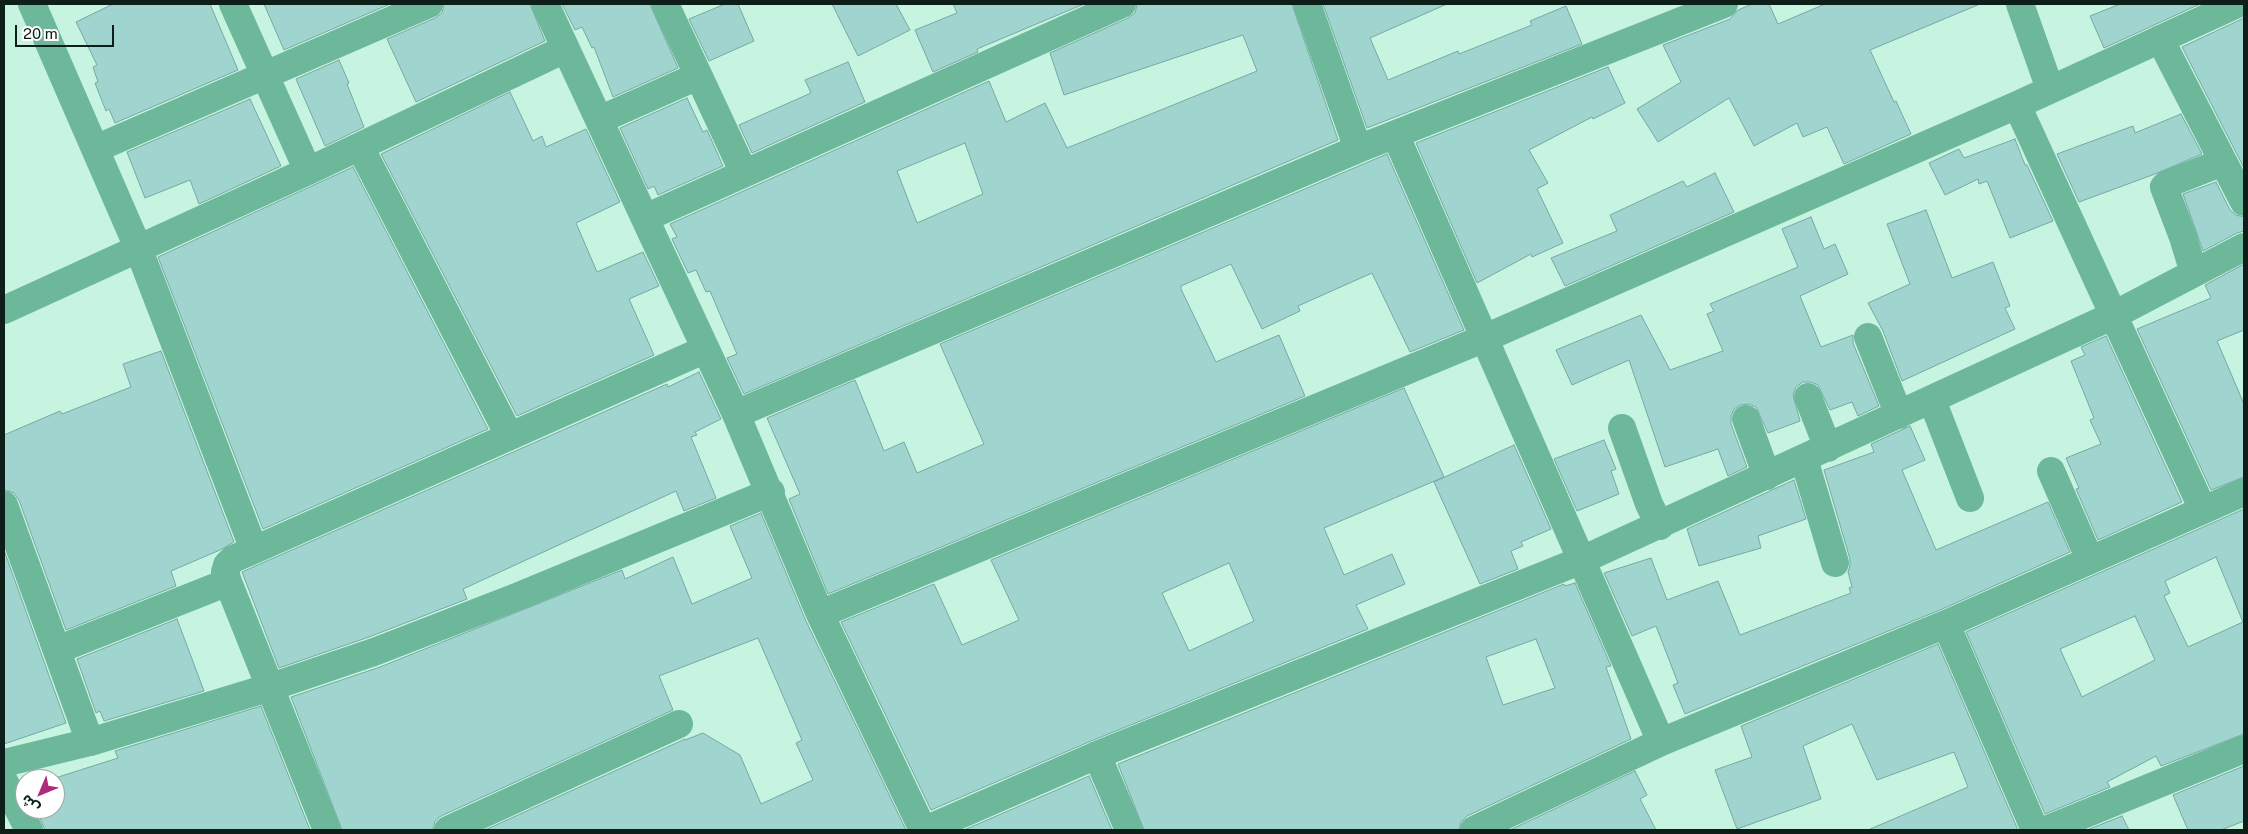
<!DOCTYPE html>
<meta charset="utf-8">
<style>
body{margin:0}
#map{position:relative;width:2248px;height:834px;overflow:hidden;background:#c6f4e0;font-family:"Public Sans","Noto Sans Arabic",sans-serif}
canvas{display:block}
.frame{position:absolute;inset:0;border:5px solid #0d1f18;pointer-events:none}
.north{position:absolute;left:15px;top:769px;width:50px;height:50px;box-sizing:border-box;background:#fff;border:1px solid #9ea5a3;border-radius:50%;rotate:225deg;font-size:14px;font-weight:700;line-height:20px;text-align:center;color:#0d1f18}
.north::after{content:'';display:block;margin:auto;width:18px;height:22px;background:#ab2d7c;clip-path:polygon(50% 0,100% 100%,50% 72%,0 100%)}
.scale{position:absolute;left:15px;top:25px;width:99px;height:22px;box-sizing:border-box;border:2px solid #0d1f18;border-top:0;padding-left:6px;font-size:15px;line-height:18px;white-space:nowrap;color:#0d1f18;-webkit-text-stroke:4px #fff;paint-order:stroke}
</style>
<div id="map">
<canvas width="2248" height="834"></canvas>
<div class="frame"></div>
<div class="north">ش</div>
<div class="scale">20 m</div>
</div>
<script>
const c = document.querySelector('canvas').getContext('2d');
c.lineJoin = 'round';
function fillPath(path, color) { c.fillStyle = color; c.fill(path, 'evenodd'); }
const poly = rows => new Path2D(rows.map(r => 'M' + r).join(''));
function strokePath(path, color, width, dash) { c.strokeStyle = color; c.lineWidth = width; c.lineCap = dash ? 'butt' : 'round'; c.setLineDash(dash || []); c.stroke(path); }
const building = poly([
 [113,4,210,4,238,70,115,123,109,109,106,111,95,83,98,82,93,67,97,65,76,22,113,4],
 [264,4,390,4,284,50,264,4],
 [444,4,530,4,545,41,416,102,387,39,435,18,442,13,444,4],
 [562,4,650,4,678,68,613,97,594,47,592,48,582,27,575,30,562,4],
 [725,4,738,4,754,41,709,61,689,19,725,4],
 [832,4,896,4,910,30,858,56,832,4],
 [953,4,1084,4,977,49,978,52,933,72,915,30,957,13,953,4],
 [1137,4,1292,4,1338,140,744,394,727,358,737,354,710,291,706,292,696,270,688,273,672,239,677,237,670,224,989,81,1006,122,1045,103,1067,148,1257,71,1243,35,1064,95,1050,53,1128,18,1135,13,1137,4],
 [965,143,983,194,917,223,897,171,965,143],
 [1323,4,1447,4,1370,38,1388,80,1458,51,1459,54,1532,25,1530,21,1566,6,1582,44,1367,128,1323,4],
 [1752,4,1769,4,1778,24,1825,4,1980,4,1870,50,1894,102,1896,101,1911,134,1844,164,1827,127,1803,137,1797,123,1754,146,1729,98,1658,142,1637,109,1681,82,1663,45,1730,19,1738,10,1752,4],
 [2120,4,2200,4,2104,48,2090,16,2120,4],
 [2244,18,2244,168,2182,47,2244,18],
 [339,60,349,83,347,84,364,127,325,146,296,79,339,60],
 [848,62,865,102,752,153,739,125,811,93,805,80,848,62],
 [1608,67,1625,103,1593,119,1592,117,1529,150,1548,183,1537,189,1563,243,1532,257,1531,254,1477,283,1416,143,1608,67],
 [510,92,533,141,542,136,546,147,586,129,620,202,576,223,597,272,643,252,659,286,629,299,654,355,517,416,381,154,510,92],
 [687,98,703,132,707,130,723,166,658,195,654,186,648,189,620,128,687,98],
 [250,99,281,166,199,204,190,180,145,198,127,152,250,99],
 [2181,114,2202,154,2155,174,2079,202,2057,154,2133,126,2135,133,2181,114],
 [2015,139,2025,165,2027,165,2053,221,2010,238,1987,181,1979,184,1978,179,1945,195,1929,163,1959,149,1964,158,2015,139],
 [1387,154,1464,330,1410,352,1372,273,1298,306,1300,311,1262,329,1231,264,1181,286,1181,289,1216,362,1279,335,1305,396,828,594,789,499,800,494,767,418,855,380,884,451,904,442,917,473,984,444,940,344,1387,154],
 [353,167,488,429,263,529,158,257,353,167],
 [1715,173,1734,212,1565,286,1551,258,1617,231,1610,215,1683,181,1687,187,1715,173],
 [2216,182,2230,210,2236,215,2244,217,2244,231,2237,233,2203,251,2183,194,2216,182],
 [1926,210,1952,278,1993,262,2010,306,2005,308,2015,329,1902,381,1883,331,1868,303,1910,284,1887,224,1926,210],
 [1811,217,1824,249,1835,244,1848,274,1800,296,1821,347,1853,335,1853,343,1879,406,1858,416,1852,402,1830,410,1818,385,1811,382,1803,382,1796,387,1793,395,1800,421,1768,433,1756,407,1749,404,1740,405,1734,409,1731,416,1731,424,1747,467,1728,476,1718,449,1665,467,1629,360,1572,385,1556,350,1641,315,1670,370,1723,351,1707,314,1714,311,1710,304,1798,267,1782,229,1811,217],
 [2244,264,2244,330,2217,341,2244,404,2244,477,2211,490,2137,329,2211,298,2205,285,2244,264],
 [2106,336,2182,502,2098,540,2076,489,2079,488,2066,458,2101,444,2090,420,2094,418,2071,361,2085,355,2081,347,2106,336],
 [161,351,234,542,220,550,171,571,176,586,66,630,19,500,14,493,4,490,4,435,60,411,62,414,131,387,123,364,161,351],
 [699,372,721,419,695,432,697,435,691,437,716,498,684,511,676,491,463,589,467,599,369,637,279,668,242,572,667,384,668,387,699,372],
 [1404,388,1444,477,1324,528,1344,575,1392,554,1405,584,1356,605,1368,629,1091,741,931,810,841,622,934,584,962,645,1019,620,991,560,1404,388],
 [1229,563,1254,621,1189,651,1162,593,1229,563],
 [1910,426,1925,460,1902,470,1936,550,2048,502,2070,552,1940,610,1685,714,1673,685,1678,683,1656,626,1632,636,1604,573,1651,558,1667,600,1718,581,1740,635,1851,593,1849,588,1852,587,1848,572,1850,566,1850,559,1824,470,1874,452,1871,444,1910,426],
 [1604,440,1616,469,1611,471,1619,494,1577,511,1554,459,1604,440],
 [1514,445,1551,529,1521,542,1523,546,1511,551,1518,569,1480,584,1434,482,1514,445],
 [1794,480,1806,519,1758,536,1761,548,1699,566,1687,529,1794,480],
 [2244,509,2244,734,2161,766,2156,756,2107,782,2110,787,2045,814,1966,632,2244,509],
 [2216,557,2243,622,2188,647,2164,596,2170,593,2165,581,2216,557],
 [2135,616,2155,660,2082,697,2060,649,2135,616],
 [761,513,806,621,906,830,485,830,685,739,685,740,703,733,740,755,761,804,813,780,796,743,802,740,758,638,659,676,673,710,441,816,435,821,433,830,342,830,291,697,380,667,622,570,625,579,673,557,692,604,752,578,730,526,761,513],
 [4,550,66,723,4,744,4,550],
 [1575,583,1611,666,1606,667,1631,739,1467,816,1461,822,1459,830,1144,830,1118,764,1564,584,1565,586,1575,583],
 [1536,639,1555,688,1503,705,1486,657,1536,639],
 [177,619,204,691,104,721,100,711,96,713,77,659,177,619],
 [1938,644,2018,830,1868,830,1968,787,1954,752,1877,780,1852,724,1803,746,1821,799,1737,829,1715,770,1752,757,1741,726,1938,644],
 [261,706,310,830,45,830,36,809,55,809,55,779,52,779,118,758,115,751,261,706],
 [2244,766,2244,821,2221,830,2188,830,2173,795,2244,766],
 [1635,771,1647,795,1640,799,1656,830,1510,830,1635,771],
 [1089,776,1112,830,964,830,1089,776],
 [2122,816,2129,830,2087,830,2122,816]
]);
fillPath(building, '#a0d4ce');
strokePath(building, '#76a8a2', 1);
strokePath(poly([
 [32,4,139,250,254,550],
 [233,4,308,171],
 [545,4,736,414,820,614,923,830],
 [665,4,744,173],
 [1307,4,1358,149],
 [2020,4,2050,89],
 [2160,39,2244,202],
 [2017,105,2203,510],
 [599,120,698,76],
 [1396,136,1661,742],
 [360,147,509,435],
 [95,149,429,4],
 [645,218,1122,4],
 [2194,273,2183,237,2164,187,2167,184,2223,162],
 [4,310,308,171,565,49],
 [1868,337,1899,415],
 [1808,397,1828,448],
 [1932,400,1970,498],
 [736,414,1358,149,1724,4],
 [1746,419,1767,476],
 [1622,428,1649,504,1660,526],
 [1804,459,1835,563],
 [2051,471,2090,560],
 [4,505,90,742],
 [820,614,1485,338,2017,105,2237,4],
 [1946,624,2035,830],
 [57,650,228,582],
 [1097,755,1129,830],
 [4,763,90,742,271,687,374,652,519,596,771,492],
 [4,781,29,830],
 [327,830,228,582,225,572,227,565,233,559,254,550,706,349],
 [448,830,679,724],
 [925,830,1097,755,1582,560,2112,316,2244,247],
 [1474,830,1661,742,1946,624,2244,492],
 [2046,830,2244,749]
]), '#6db89b', 28);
</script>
